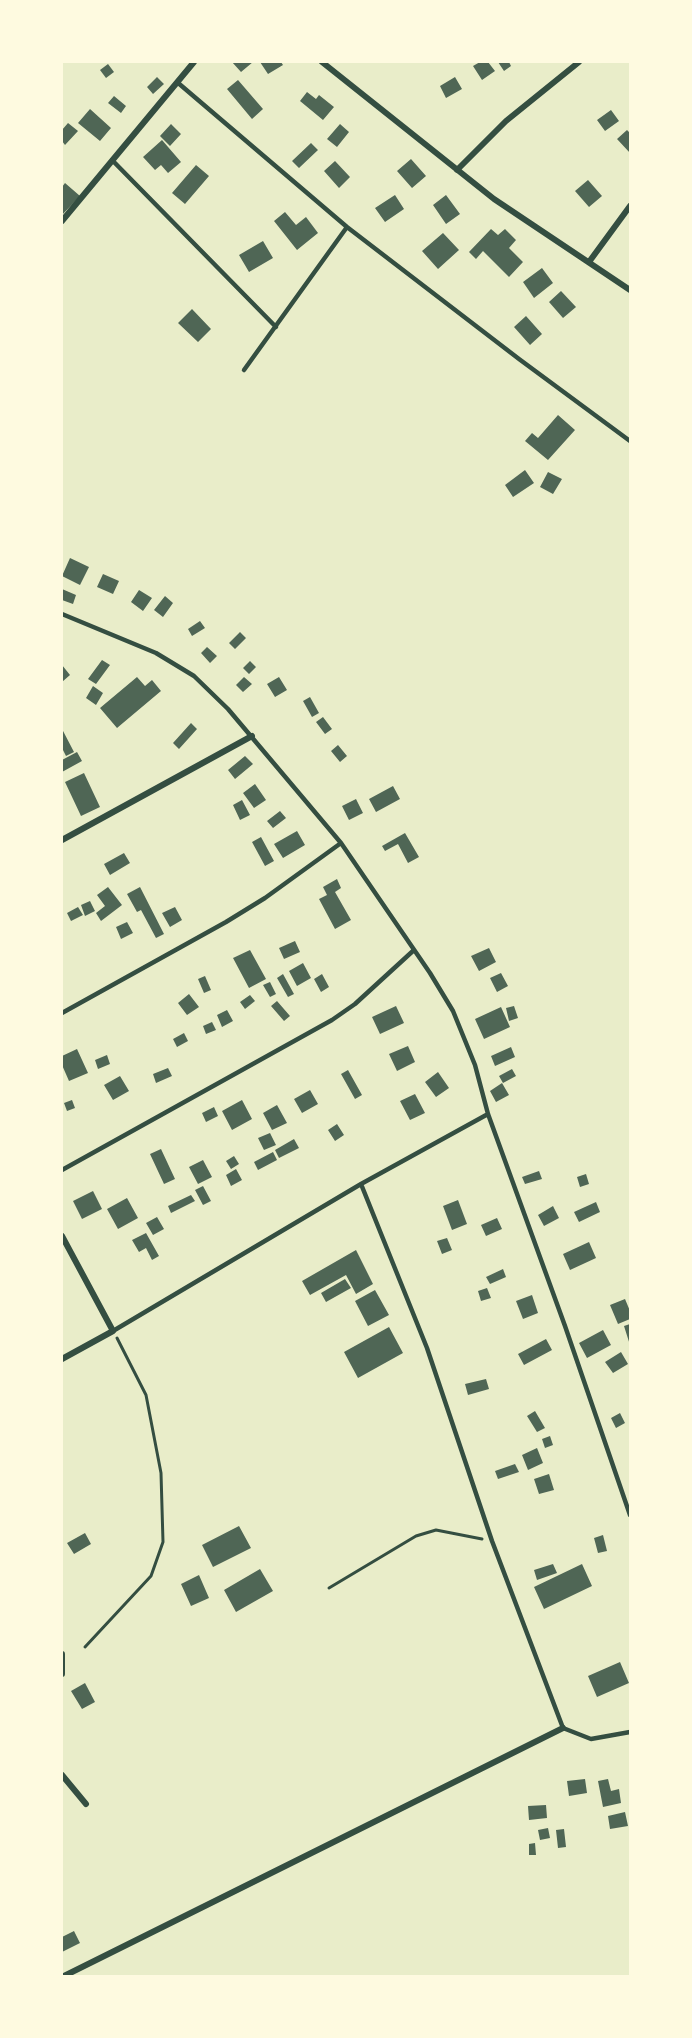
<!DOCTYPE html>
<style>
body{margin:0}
#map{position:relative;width:692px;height:2038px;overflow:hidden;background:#e9edc9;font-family:Mulish,sans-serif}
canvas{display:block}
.frame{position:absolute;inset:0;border:63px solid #fefae0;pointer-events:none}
</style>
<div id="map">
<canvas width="692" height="2038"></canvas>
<div class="frame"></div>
</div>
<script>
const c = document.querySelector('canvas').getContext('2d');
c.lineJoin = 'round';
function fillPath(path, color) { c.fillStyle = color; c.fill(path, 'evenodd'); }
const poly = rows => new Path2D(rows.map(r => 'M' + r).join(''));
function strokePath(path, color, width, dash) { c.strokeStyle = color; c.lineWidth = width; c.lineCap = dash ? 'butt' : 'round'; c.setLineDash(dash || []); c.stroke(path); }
fillPath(poly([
 [232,62,253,62,241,72],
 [260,62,281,62,283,65,268,74],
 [480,62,488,62,495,71,482,80,473,66],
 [498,62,509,62,511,66,504,71],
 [108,64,114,72,106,78,100,70],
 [157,77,164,84,153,94,147,87],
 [455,77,462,89,446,98,440,86],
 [238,80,263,109,252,119,227,89],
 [307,92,316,99,319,95,334,107,323,120,300,101],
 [114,96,126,106,121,113,108,103],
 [90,109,111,128,100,141,78,123],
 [611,110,619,121,605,131,597,120],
 [68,123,78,131,65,145,62,141,62,130],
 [171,124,181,134,170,146,160,136],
 [340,124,349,132,337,147,327,139],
 [627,130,630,133,630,153,617,139],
 [162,140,181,162,168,173,161,165,155,170,143,157],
 [311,143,318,150,299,168,292,161],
 [411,159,426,176,412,188,397,171],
 [335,161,350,177,339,188,324,171],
 [196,165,209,176,185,204,172,193],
 [588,180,602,196,589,207,575,191],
 [65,183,80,196,62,215,62,187],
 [395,195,404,209,385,222,375,208],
 [446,195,460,214,446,224,433,205],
 [285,212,296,225,306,217,318,233,297,250,274,221],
 [491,229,498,235,505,229,516,240,509,248,523,262,509,277,483,251,476,259,469,252],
 [443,233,459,250,438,269,422,251],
 [263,241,273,258,249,272,239,255],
 [542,268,553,283,534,298,523,282],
 [561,291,576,307,563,318,549,302],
 [192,309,211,329,198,342,178,323],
 [526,316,542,334,530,345,514,327],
 [558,415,575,430,548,460,525,441,532,433,538,438],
 [525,470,534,483,513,497,505,485],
 [548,472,562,479,553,494,540,487],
 [70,558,89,567,80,585,62,576],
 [103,574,119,581,113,594,97,587],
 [62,589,76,595,73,604,62,600],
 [139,590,152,598,143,611,131,602],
 [165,596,173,603,163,617,154,610],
 [200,621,205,628,192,636,188,629],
 [240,632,246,638,235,649,229,643],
 [207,647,217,656,210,663,201,653],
 [102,660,110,665,96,684,88,679],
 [250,661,256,667,249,674,243,668],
 [62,665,70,675,62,682],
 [137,677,145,686,152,680,161,691,117,728,100,708],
 [244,677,252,684,243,692,236,685],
 [279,677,287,690,275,697,267,684],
 [93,686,103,693,96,705,86,698],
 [310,697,319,713,312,717,303,701],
 [323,717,332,729,325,734,316,722],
 [191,723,197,729,179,749,173,743],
 [62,729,74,752,66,756,62,748],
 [338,745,347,756,340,762,331,751],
 [77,752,82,761,62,772,62,760],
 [245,756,253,764,235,779,228,770],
 [84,773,100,807,81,816,65,782],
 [255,784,266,800,254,808,243,793],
 [393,786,400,799,376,812,369,799],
 [356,799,363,813,349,820,342,806],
 [242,800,250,815,240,820,233,805],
 [280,811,286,818,273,828,267,821],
 [297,831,305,845,283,858,274,844],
 [405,833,419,857,408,863,398,844,385,851,382,846],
 [261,837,274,861,265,866,252,842],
 [124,853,130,863,110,875,104,864],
 [337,879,341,888,335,892,351,920,335,929,319,899,327,895,323,887],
 [108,887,122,905,101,921,96,913,105,906,97,895],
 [140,887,164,934,156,938,141,910,137,912,127,894],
 [90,901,95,911,85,916,81,905],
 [78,907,83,915,71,921,67,913],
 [175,907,182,920,170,927,162,913],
 [127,922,133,933,121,939,116,927],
 [295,941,300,952,284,959,279,948],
 [489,948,496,962,479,971,471,956],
 [250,950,266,979,249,988,233,958],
 [303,963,311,978,297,986,289,971],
 [501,973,508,986,497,992,490,978],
 [283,974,294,994,288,997,277,978],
 [322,974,329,987,321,992,314,979],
 [205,976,211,990,204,993,198,979],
 [270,982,276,994,270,997,263,985],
 [189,994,199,1007,187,1015,178,1003],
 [250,995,255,1001,245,1009,240,1002],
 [277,1001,290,1016,284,1021,271,1006],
 [396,1006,404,1023,380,1034,372,1017],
 [514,1006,518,1018,509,1021,506,1008],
 [501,1007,510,1027,484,1039,475,1019],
 [227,1010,233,1021,222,1027,217,1015],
 [212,1022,216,1030,206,1034,203,1026],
 [184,1033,188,1041,177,1047,173,1039],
 [408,1046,415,1062,397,1071,389,1054],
 [511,1047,515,1057,495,1066,491,1056],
 [77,1049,88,1073,69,1081,62,1065,62,1056],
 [107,1055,110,1064,98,1069,95,1060],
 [168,1068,172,1076,156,1083,153,1074],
 [512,1069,516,1076,503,1083,499,1076],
 [348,1070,362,1095,355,1099,341,1074],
 [438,1072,449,1088,436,1097,425,1082],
 [120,1076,129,1091,113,1100,104,1085],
 [502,1083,509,1095,496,1102,490,1091],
 [310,1090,318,1104,302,1113,294,1099],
 [415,1094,425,1113,410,1120,400,1101],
 [72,1100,75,1108,67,1111,64,1103],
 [242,1100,252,1119,232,1130,222,1111],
 [277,1105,287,1123,272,1130,263,1113],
 [214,1107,218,1116,206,1122,202,1113],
 [337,1124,344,1135,335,1141,328,1130],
 [270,1133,276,1145,264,1150,258,1138],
 [294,1139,299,1148,279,1158,275,1150],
 [161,1149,175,1179,164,1184,150,1154],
 [273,1152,277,1160,258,1170,254,1162],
 [234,1156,239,1164,231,1169,226,1161],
 [203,1160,212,1177,198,1184,189,1167],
 [236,1169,242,1180,231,1186,226,1175],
 [539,1171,542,1179,525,1184,522,1177],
 [586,1174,589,1184,580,1187,577,1177],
 [203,1186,211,1201,203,1205,195,1190],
 [93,1191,102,1209,82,1219,73,1201],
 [191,1195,195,1201,171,1213,168,1206],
 [127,1198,138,1218,118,1229,107,1209],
 [458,1200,467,1224,452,1230,443,1206],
 [596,1202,600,1212,579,1222,574,1212],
 [553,1206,559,1218,544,1226,538,1215],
 [157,1217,164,1229,153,1235,146,1223],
 [497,1218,502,1229,486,1236,481,1225],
 [146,1233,159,1256,152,1260,146,1248,139,1252,132,1240],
 [447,1238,452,1250,442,1254,437,1241],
 [589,1242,596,1258,570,1270,563,1254],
 [356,1250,373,1284,356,1294,346,1275,310,1295,302,1281],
 [503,1269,506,1277,490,1284,486,1277],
 [345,1279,351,1288,326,1302,321,1293],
 [487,1288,491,1298,481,1301,478,1291],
 [375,1290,389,1315,368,1326,355,1301],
 [532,1295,538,1313,523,1319,516,1301],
 [625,1299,630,1311,630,1319,618,1324,610,1305],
 [630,1324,630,1345,624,1326],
 [389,1327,403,1353,358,1378,344,1352],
 [603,1330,611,1345,587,1358,579,1343],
 [546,1339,552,1350,524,1365,518,1354],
 [621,1352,628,1364,613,1373,605,1362],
 [486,1379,489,1389,468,1395,465,1384],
 [535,1411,545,1428,537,1432,527,1416],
 [620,1413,625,1423,616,1428,611,1418],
 [550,1436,553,1445,545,1448,542,1439],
 [537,1448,543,1463,528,1470,522,1455],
 [515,1464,519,1472,498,1479,495,1471],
 [549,1474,554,1490,539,1494,534,1479],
 [239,1526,251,1548,213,1567,202,1545],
 [85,1533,91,1544,74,1554,67,1543],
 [603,1535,607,1551,598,1553,594,1538],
 [553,1564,557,1573,537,1580,534,1570],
 [582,1564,592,1586,544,1609,534,1587],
 [260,1569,273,1591,236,1612,224,1590],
 [199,1575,209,1598,191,1606,181,1584],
 [620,1662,629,1683,597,1697,588,1676],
 [85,1683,95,1702,82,1709,71,1691],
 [585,1779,587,1793,569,1796,567,1781],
 [608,1779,611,1791,619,1789,621,1803,603,1807,598,1781],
 [546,1805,547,1818,529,1820,528,1806],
 [625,1812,628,1826,610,1829,608,1816],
 [548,1828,550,1838,540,1840,538,1830],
 [564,1829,566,1847,558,1848,556,1830],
 [535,1843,536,1855,529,1855,529,1844],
 [74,1931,80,1943,62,1952,62,1937]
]), '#4f6655');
strokePath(poly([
 [329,1588,416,1536,436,1530,482,1539],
 [85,1647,151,1576,163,1542,161,1473,146,1395,117,1338]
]), '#344e41', 3);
strokePath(poly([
 [177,82,347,227,519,359,630,441],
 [112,160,276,327],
 [244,370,347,227],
 [62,614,156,653,194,676,228,709,341,843,430,973,453,1011,475,1065,488,1114,565,1326,630,1515],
 [62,1013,226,922,265,898,341,843],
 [62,1170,332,1020,355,1004,414,950],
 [361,1184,427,1348,492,1541,563,1728,591,1739,630,1732],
 [113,1331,361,1184,488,1114]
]), '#344e41', 4.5);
strokePath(poly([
 [322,62,494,199,630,290],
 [457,170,506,121,579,62],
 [62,221,194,62],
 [589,262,630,206],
 [62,840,252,736],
 [62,1236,113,1331,62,1359],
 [62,1654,62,1674],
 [62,1775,86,1804],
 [64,1976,563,1728]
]), '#344e41', 6);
</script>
